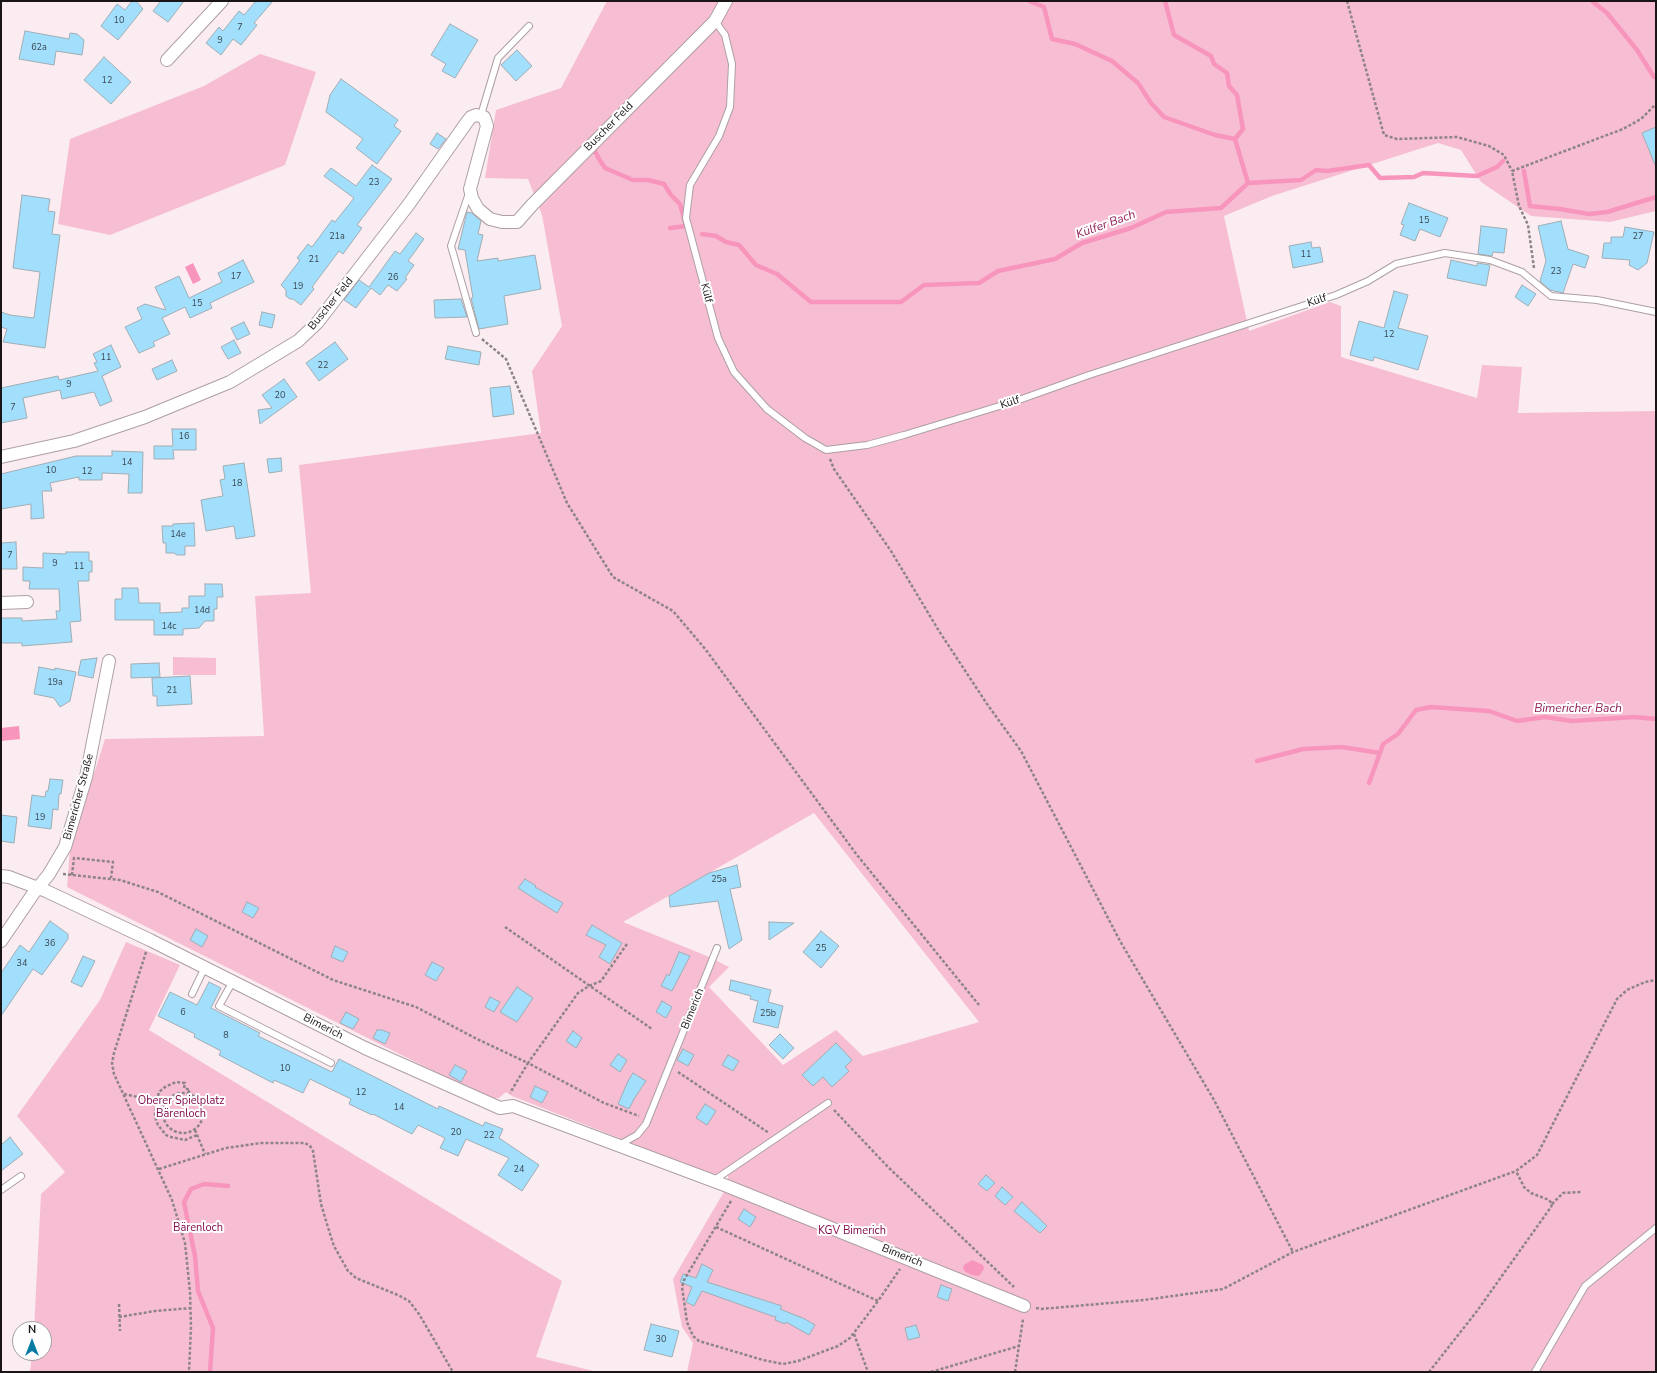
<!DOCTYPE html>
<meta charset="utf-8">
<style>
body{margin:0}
#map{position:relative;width:1657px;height:1373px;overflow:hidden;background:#fbecf1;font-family:"Nunito Sans",sans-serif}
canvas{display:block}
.frame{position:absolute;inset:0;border:2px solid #191416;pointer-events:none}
.north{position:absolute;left:12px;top:1321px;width:40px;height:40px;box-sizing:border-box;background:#fefefe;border:1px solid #a2a0a1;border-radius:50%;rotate:0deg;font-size:11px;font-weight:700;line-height:16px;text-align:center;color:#191416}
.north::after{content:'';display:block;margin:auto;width:14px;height:18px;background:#047ba3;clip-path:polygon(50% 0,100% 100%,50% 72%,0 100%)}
</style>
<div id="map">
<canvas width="1657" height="1373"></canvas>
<div class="frame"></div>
<div class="north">N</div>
</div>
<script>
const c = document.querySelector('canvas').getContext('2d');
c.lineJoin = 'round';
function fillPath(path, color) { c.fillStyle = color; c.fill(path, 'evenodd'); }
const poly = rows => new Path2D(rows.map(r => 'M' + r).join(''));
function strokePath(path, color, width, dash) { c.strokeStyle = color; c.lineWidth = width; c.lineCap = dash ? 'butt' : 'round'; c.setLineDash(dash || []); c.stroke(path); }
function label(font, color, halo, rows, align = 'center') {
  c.font = font + ' "Nunito Sans",sans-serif'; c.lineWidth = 4; c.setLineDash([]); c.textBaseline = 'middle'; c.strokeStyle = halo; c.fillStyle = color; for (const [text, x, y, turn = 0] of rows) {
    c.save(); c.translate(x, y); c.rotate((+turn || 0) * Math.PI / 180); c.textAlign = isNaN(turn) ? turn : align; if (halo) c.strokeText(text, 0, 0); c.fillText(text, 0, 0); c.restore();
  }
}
fillPath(poly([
 [607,1,1656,1,1656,211,1610,222,1531,216,1481,182,1461,150,1438,143,1272,196,1224,216,1249,331,1330,302,1341,306,1341,357,1477,398,1482,365,1522,367,1518,413,1656,411,1656,1372,687,1372,693,1343,682,1327,673,1279,725,1190,728,1183,728,1176,723,1171,717,1174,710,1174,512,1096,506,1092,499,1098,490,1099,485,1097,67,887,70,849,105,739,264,736,255,596,311,593,299,465,541,433,532,371,562,326,542,215,528,179,485,178,496,110,561,88],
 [814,813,979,1022,863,1056,836,1030,783,1065,709,987,729,967,707,956,623,922],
 [260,54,316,72,285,165,110,235,58,224,70,139,204,86],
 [173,657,216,658,216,675,173,675],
 [126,942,180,965,149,1030,562,1281,536,1357,598,1372,30,1372,32,1353,44,1353,44,1329,34,1329,41,1194,65,1172,17,1116,100,1000]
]), '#f7bed3');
fillPath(poly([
 [193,263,201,280,193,284,185,267],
 [19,726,20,739,1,741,1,728],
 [972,1260,983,1265,984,1269,979,1276,972,1275,966,1272,963,1269,964,1265]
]), '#f895bc');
strokePath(poly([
 [1029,1,1044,7,1052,39,1075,44,1112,61,1138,83,1151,103,1164,117,1215,135,1235,139,1248,183],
 [1165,1,1174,35,1211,56,1214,64,1227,73,1229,86,1237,95,1243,129,1235,139],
 [1592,1,1607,13,1637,50,1654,77],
 [595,151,599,159,605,168,633,180,648,180,664,184,671,195,680,204,686,226,670,228],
 [1524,171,1530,206,1560,209,1589,214,1607,212,1656,197],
 [702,234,716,236,726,242,739,245,756,265,777,274,811,302,901,302,924,285,979,283,998,271,1055,259,1082,243,1131,228,1166,212,1221,208,1248,183,1301,180,1316,170,1327,171,1369,165,1380,178,1414,177,1423,173,1477,176,1497,167,1503,161],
 [1257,761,1303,749,1342,747,1380,753,1383,744,1398,734,1416,710,1431,707,1489,711,1517,721,1545,717,1572,721,1634,717,1656,719],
 [1369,783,1380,753],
 [210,1372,213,1328,198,1291,195,1256,184,1202,191,1189,204,1184,228,1186]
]), '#f895bc', 4.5);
const building = poly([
 [132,1,136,1,143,9,118,40,101,26,117,4,125,10,132,1],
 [161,1,184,1,168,22,153,11,161,1],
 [256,1,273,1,254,23,257,25,241,45,233,39,221,55,206,43,219,27,223,31,239,11,244,15,256,1],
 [450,24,478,40,455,78,442,71,446,64,431,55,450,24],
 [25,31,69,39,70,33,77,34,84,40,82,55,56,51,54,65,19,59,25,31],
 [517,50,532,66,516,81,501,65,517,50],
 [104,57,131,82,111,104,84,80,104,57],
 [341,79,398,120,394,126,401,131,377,164,356,148,363,139,326,112,330,95,341,79],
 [1656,127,1656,167,1642,133,1656,127],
 [437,133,446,139,438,149,430,144,437,133],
 [372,165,392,179,357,225,362,228,343,254,339,251,312,287,314,289,301,305,293,299,290,299,286,296,286,290,281,285,300,260,297,258,308,244,312,247,332,220,335,222,354,198,324,176,331,168,356,186,372,165],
 [22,195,50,199,48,211,55,212,52,234,60,235,45,348,3,342,7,329,1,327,1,312,10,315,34,318,40,272,13,268,22,195],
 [1409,203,1448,218,1440,237,1420,229,1415,241,1400,235,1404,225,1401,224,1409,203],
 [467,212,472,213,481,221,478,234,483,235,477,261,498,258,498,261,535,255,541,289,504,296,508,324,479,329,471,298,473,298,465,250,458,249,467,212],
 [1561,221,1568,249,1589,256,1585,268,1573,264,1563,293,1550,290,1540,281,1546,261,1538,226,1561,221],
 [1481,226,1507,229,1504,253,1493,252,1492,256,1478,254,1481,226],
 [1625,227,1654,232,1647,263,1638,270,1629,265,1630,260,1602,258,1604,243,1611,243,1611,237,1623,237,1625,227],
 [416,233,424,239,408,261,414,265,405,278,407,279,397,291,388,285,380,295,371,288,356,308,344,300,359,280,369,287,395,251,400,254,416,233],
 [1311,242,1312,248,1320,247,1323,262,1293,268,1289,246,1311,242],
 [243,260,254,282,210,303,212,308,190,318,185,307,162,318,170,334,153,342,155,346,139,353,125,327,142,319,137,308,145,304,166,310,155,287,179,276,189,298,222,282,218,273,243,260],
 [1451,260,1477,266,1477,263,1490,265,1486,286,1447,278,1451,260],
 [1522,285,1536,294,1528,306,1515,297,1522,285],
 [1394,291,1408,295,1398,328,1428,336,1418,370,1374,357,1373,361,1350,355,1359,321,1384,328,1394,291],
 [461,299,467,317,435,318,434,300,461,299],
 [262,312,275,315,272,328,259,325,262,312],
 [244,322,250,334,237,340,231,328,244,322],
 [234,340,241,353,228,359,221,347,234,340],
 [335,342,348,359,319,381,306,363,335,342],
 [111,345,121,367,102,376,112,401,100,406,94,392,62,399,60,390,23,398,27,418,1,423,1,388,58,376,59,380,98,371,94,363,97,362,93,354,111,345],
 [448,346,481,352,479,365,445,359,448,346],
 [172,360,177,371,157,380,152,369,172,360],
 [284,379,297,397,260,424,258,410,272,408,262,395,284,379],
 [510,386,514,414,493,417,490,388,510,386],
 [172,429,196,429,196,450,173,450,174,459,154,459,154,446,173,446,172,429],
 [112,451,143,452,142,493,128,493,129,474,102,473,102,480,79,480,79,477,50,483,52,491,42,491,44,518,31,519,31,504,1,509,1,474,76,456,112,456,112,451],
 [281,458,282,471,269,473,267,459,281,458],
 [244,463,255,536,236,539,234,526,206,531,201,500,223,496,220,480,225,479,223,466,244,463],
 [194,523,195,546,185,546,185,555,177,555,174,553,166,553,166,543,163,543,162,526,173,526,173,524,194,523],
 [16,542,17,569,1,569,1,543,16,542],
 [66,552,89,552,89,561,92,561,92,572,89,572,89,581,78,581,81,621,70,622,72,642,22,646,22,643,1,643,1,618,22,618,22,621,57,619,56,611,60,611,59,589,29,589,30,581,23,581,23,567,43,568,43,553,66,554,66,552],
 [205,584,222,584,223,597,217,597,217,609,214,609,214,621,205,621,199,628,183,629,183,635,154,635,154,620,115,620,115,599,122,599,122,588,138,588,139,603,160,603,160,613,182,612,182,608,189,608,189,596,205,596,205,584],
 [97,658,93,678,78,675,81,660,97,658],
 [159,663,160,677,131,678,131,664,159,663],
 [39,667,55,670,55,668,76,672,70,701,60,707,54,698,34,694,39,667],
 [190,676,192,704,157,706,157,696,153,696,152,678,190,676],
 [50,779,63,780,61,794,59,794,58,810,53,809,51,829,28,826,32,795,45,797,46,791,48,791,50,779],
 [1,815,17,817,14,843,1,841,1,815],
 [737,865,741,887,730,889,742,940,729,949,718,901,670,907,669,896,709,873,737,865],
 [525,879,536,886,535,887,563,903,557,913,518,888,525,879],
 [247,902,259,908,253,918,242,912,247,902],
 [50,921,68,934,68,939,42,975,33,969,1,1016,1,973,20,945,29,952,50,921],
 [769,922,794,923,769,940,769,922],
 [592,925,622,943,610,964,599,957,606,945,586,935,592,925],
 [196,929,208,936,202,947,190,940,196,929],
 [821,931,839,946,821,968,803,952,821,931],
 [335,946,348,952,343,962,331,957,335,946],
 [679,952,690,956,672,991,661,986,667,974,669,976,679,952],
 [83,956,95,961,82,987,71,982,83,956],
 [432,962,444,968,436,981,425,975,432,962],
 [731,980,771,990,768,1002,783,1006,778,1028,753,1022,758,1001,750,999,751,996,729,990,731,980],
 [209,982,221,988,211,1008,260,1033,258,1036,332,1072,339,1059,438,1109,439,1106,483,1126,485,1122,503,1129,499,1138,539,1165,522,1191,498,1175,509,1158,466,1139,458,1156,440,1148,445,1138,418,1125,412,1134,373,1114,372,1115,349,1104,351,1099,310,1079,303,1093,274,1080,273,1083,219,1055,221,1051,194,1037,195,1034,158,1016,170,992,197,1005,209,982],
 [517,987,533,998,517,1022,500,1012,517,987],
 [490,997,500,1002,494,1012,485,1007,490,997],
 [662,1001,672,1007,666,1018,656,1012,662,1001],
 [346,1012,359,1019,353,1029,340,1023,346,1012],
 [377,1030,382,1030,390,1033,385,1044,373,1038,377,1030],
 [573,1031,582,1038,576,1048,566,1041,573,1031],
 [780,1034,794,1048,783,1059,769,1045,780,1034],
 [836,1043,852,1060,845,1067,849,1071,832,1087,823,1077,813,1086,802,1075,836,1043],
 [683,1049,694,1055,688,1066,677,1060,683,1049],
 [618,1054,627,1060,620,1072,610,1065,618,1054],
 [728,1055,739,1061,733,1071,722,1065,728,1055],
 [455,1065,467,1071,461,1082,449,1075,455,1065],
 [633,1073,646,1081,634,1099,629,1109,618,1104,628,1081,633,1073],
 [535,1086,548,1092,542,1103,530,1097,535,1086],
 [705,1104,716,1111,707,1125,696,1118,705,1104],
 [10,1137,23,1154,1,1171,1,1145,10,1137],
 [986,1175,995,1183,987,1191,978,1184,986,1175],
 [1002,1187,1013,1197,1005,1205,995,1196,1002,1187],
 [1022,1202,1047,1226,1040,1233,1014,1211,1022,1202],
 [744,1209,756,1217,750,1227,738,1219,744,1209],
 [702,1264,713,1270,707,1282,782,1306,780,1309,805,1319,815,1325,809,1335,786,1322,785,1324,775,1320,776,1316,775,1317,702,1291,694,1306,686,1302,692,1287,680,1282,683,1274,696,1278,702,1264],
 [941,1285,952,1289,948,1301,937,1297,941,1285],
 [651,1324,679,1331,672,1357,644,1350,651,1324],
 [916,1325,920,1337,908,1340,905,1328,916,1325]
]);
fillPath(building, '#a1dffd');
strokePath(building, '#a0adb4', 1);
const service = poly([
 [715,21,725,35,732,64,730,107,719,136,690,185,686,218,718,338,734,372,767,409,805,438,826,450,867,445,904,435,1016,401,1089,375,1336,295,1368,281,1396,264,1445,253,1490,260,1522,272,1551,296,1597,300,1656,312],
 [481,115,498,58,529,26],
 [469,193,451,246,476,333],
 [233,981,219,1006,331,1063],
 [192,994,205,967],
 [619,1145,637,1135,646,1124,717,948],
 [713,1181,828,1103],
 [1,1190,21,1176],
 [1535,1372,1585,1286,1656,1228]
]);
const minor = poly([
 [167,60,222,1],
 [1,457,74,441,145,417,230,382,298,341,317,323,409,204,467,122,471,117,476,115,484,117,487,126,470,189,472,198,478,209,490,219,502,222,517,222,532,205,715,21,726,1],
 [1,603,27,602],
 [1,876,9,877,46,891,150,940,365,1048,500,1108,513,1106,727,1186,1024,1306],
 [1,941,33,894,49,874,65,847,86,777,109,661]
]);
strokePath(service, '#ad9fa4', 8);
strokePath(minor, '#ad9fa4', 14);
strokePath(poly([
 [1347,1,1384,135,1397,139,1457,137,1489,146,1504,155,1512,171],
 [1534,268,1528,225,1519,206,1512,171,1623,129,1641,119,1656,104],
 [482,339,506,359,567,503,613,577,673,611,706,650,857,855,979,1005],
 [830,459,834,469,891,551,939,631,987,704,1021,751,1120,941,1214,1100,1293,1252],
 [63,874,120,880,158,892,333,980,416,1007,477,1039,528,1063,510,1093],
 [72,875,74,858,113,862,111,878],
 [505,927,652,1029],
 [627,944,601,981,589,986,578,993,528,1063,604,1103,639,1116],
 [146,952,114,1053,112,1063,114,1074,172,1200,185,1243,190,1292,191,1327,189,1372],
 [678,1072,769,1133],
 '163 1113a20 20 0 1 1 40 0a20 20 0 1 1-40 0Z',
 [188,1093,190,1090,184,1088,185,1083,176,1082,165,1087,159,1092,157,1100,155,1114,156,1120,158,1125,166,1135,171,1137,185,1140,197,1135],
 [124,1094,165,1103],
 [834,1110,888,1167,1014,1287],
 [195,1130,205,1154],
 [159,1169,226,1148,261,1143,305,1143,310,1146,313,1151,321,1204,330,1234,334,1246,348,1271,356,1278,398,1295,409,1301,419,1314,453,1372],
 [731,1201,684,1280,682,1287,687,1322,693,1336,699,1341,763,1360,783,1364,798,1361,838,1346,850,1338,878,1301],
 [1552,1204,1563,1193,1581,1192],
 [716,1227,878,1301,900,1269],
 [119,1304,120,1331],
 [1036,1308,1041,1309,1144,1300,1223,1289,1293,1252,1516,1171,1537,1155,1617,999,1627,990,1645,982,1656,980],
 [119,1317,155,1311,191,1308],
 [854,1334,868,1372],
 [931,1372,1019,1346],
 [1015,1372,1023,1319],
 [1429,1372,1477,1311,1551,1207,1552,1204,1549,1200,1531,1193,1524,1187,1516,1171]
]), '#8e8487', 2.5, [3, 2]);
strokePath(service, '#fff', 6);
strokePath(minor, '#fff', 12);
label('9px', '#3b4750', null, [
 ["10",119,21],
 ["7",240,28],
 ["9",220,41],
 ["62a",39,48],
 ["12",107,81],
 ["23",374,183],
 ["15",1424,221],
 ["21a",337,237],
 ["27",1638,237],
 ["11",1306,255],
 ["21",314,260],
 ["23",1556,272],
 ["17",236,277],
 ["26",393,278],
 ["19",298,287],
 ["15",197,304],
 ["12",1389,335],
 ["11",106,358],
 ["22",323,366],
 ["9",69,385],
 ["20",280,396],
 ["7",13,408],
 ["16",184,437],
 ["14",127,463],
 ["10",51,471],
 ["12",87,472],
 ["18",237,484],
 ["14e",178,535],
 ["7",10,556],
 ["9",55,564],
 ["11",79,567],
 ["14d",202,611],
 ["14c",169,627],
 ["19a",55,683],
 ["21",172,691],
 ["19",40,818],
 ["25a",719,880],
 ["36",50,944],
 ["25",821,949],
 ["34",22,964],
 ["6",183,1013],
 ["25b",768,1014],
 ["8",226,1036],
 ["10",285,1069],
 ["12",361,1093],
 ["14",399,1108],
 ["20",456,1133],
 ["22",489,1136],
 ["24",519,1170],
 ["30",661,1340]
]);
label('11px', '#191416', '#fefefe', [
 ["Buscher Feld",609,127,-45],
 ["Külf",706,293,75],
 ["Külf",1317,301,-18],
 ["Buscher Feld",331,304,-51],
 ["Külf",1010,403,-18],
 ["Bimericher Straße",79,797,-75],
 ["Bimerich",693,1009,-68],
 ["Bimerich",323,1027,27],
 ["Bimerich",902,1256,22]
]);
label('11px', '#7f074a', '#fefefe', [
 ["Oberer Spielplatz",181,1101],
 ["Bärenloch",181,1114],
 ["Bärenloch",198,1228],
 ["KGV Bimerich",852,1231]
]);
label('italic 12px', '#911f58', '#fefefe', [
 ["Külfer Bach",1106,225,-20],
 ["Bimericher Bach",1578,709]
]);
</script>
